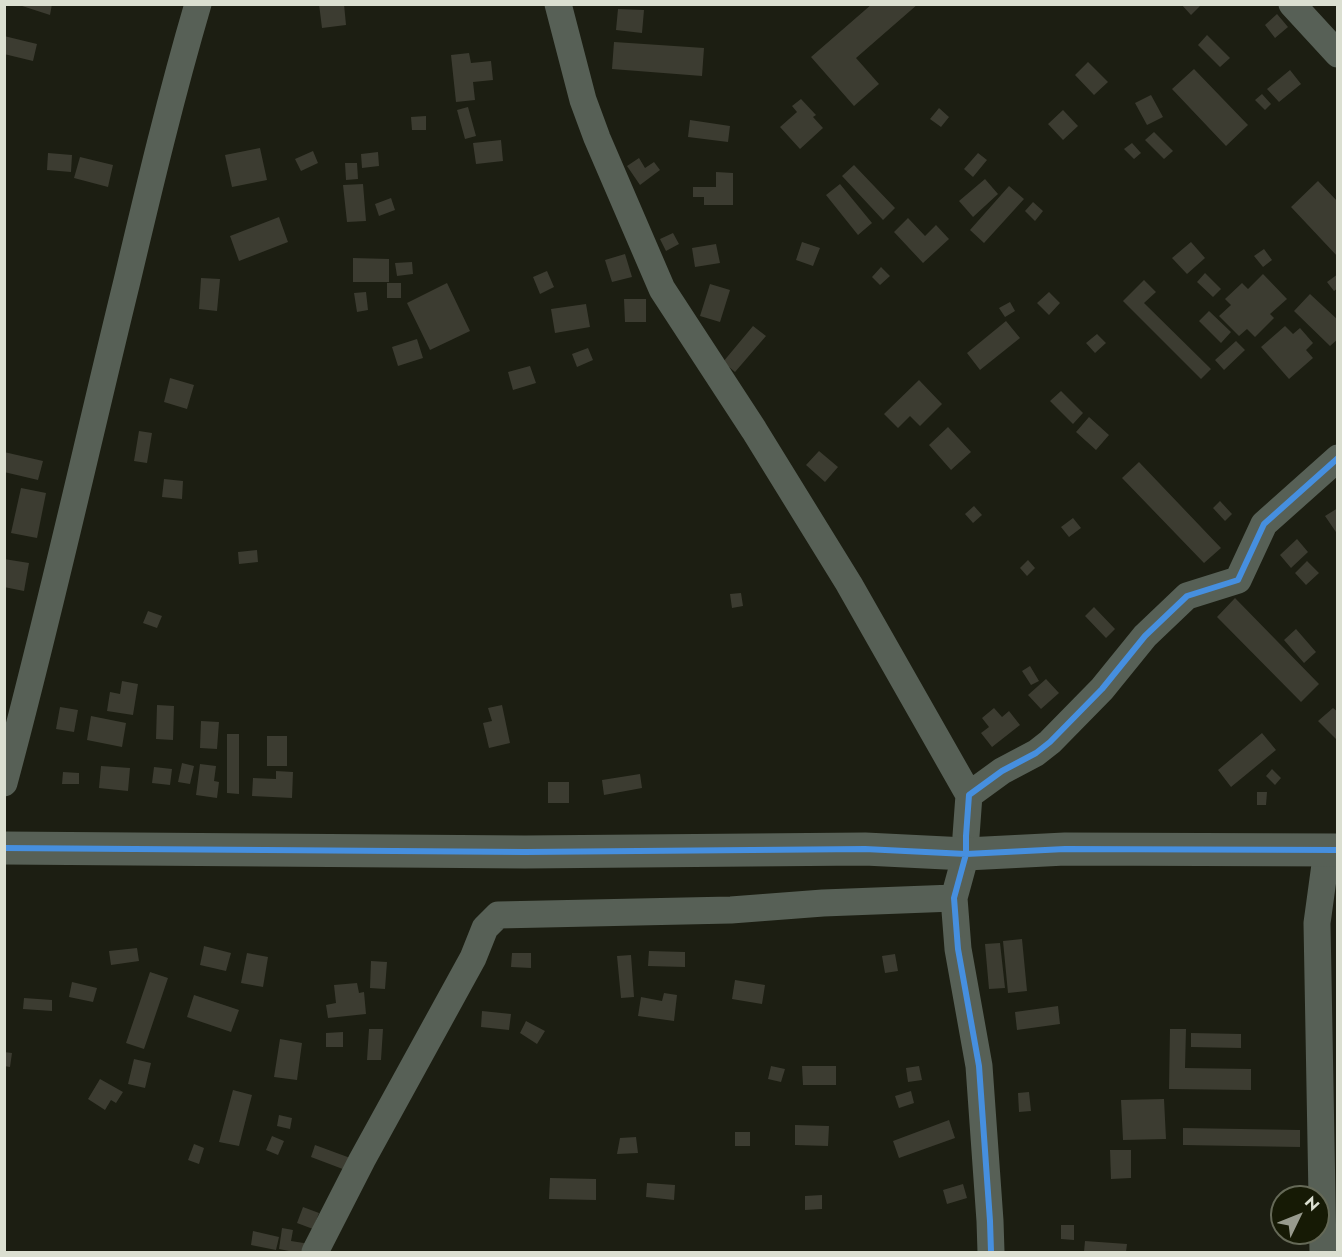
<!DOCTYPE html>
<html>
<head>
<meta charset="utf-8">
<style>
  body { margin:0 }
  #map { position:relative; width:1342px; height:1257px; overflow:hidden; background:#1c1e12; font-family:Jost,sans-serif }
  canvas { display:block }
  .frame { position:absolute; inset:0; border:6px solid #dbdfd1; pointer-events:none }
  .north { position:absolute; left:1270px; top:1185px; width:60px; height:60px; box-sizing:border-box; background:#161a05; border:2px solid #656957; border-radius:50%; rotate:47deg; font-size:16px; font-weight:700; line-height:24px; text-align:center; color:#dbdfd1 }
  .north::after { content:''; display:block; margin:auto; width:21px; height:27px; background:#989b8e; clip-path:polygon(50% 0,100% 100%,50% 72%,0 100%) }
</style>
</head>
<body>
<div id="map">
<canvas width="1342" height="1257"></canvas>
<div class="frame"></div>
<div class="north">N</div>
</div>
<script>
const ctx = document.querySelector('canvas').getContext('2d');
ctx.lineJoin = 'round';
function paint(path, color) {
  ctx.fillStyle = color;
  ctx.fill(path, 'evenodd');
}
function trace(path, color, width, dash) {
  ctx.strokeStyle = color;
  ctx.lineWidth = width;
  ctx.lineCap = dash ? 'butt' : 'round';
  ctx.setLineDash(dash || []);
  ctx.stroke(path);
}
paint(new Path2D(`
  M16,4h36l-2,11z
  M319,4h25l2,21 -24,3z
  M872,4h46l-62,54 23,26 -25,22 -43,-49z
  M1181,4h21l-11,11z
  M618,9l26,1 -2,23 -26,-3z
  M1277,14l11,13 -13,11 -10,-13z
  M1207,35l23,23 -10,9 -22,-22z
  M4,36l33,8 -4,17 -29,-7z
  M614,42l90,6 -2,28 -90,-7z
  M469,53l2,10 20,-2 2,19 -20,2 2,18 -19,2 -5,-47z
  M1088,62l20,20 -14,13 -19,-20z
  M1194,69l54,56 -22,21 -54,-57z
  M1290,70l11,14 -22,18 -12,-13z
  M1262,94l9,10 -6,6 -10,-10z
  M1151,95l12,22 -16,8 -12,-22z
  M801,99l15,16 -3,2 10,11 -23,21 -20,-22 17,-15 -5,-6z
  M468,107l8,29 -11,3 -8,-29z
  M939,108l10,9 -8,10 -11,-8z
  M1063,110l15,16 -15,14 -15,-16z
  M426,116v14h-14l-1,-13z
  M690,120l40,6 -2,16 -40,-5z
  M1154,132l19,19 -9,8 -19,-19z
  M501,140l2,21 -27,3 -3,-21z
  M1132,143l9,10 -7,6 -10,-10z
  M260,148l7,32 -35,7 -7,-32z
  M313,151l5,12 -17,8 -6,-12z
  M378,152l1,14 -17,2 -1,-14z
  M48,153l24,2 -1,17 -24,-2z
  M978,153l9,7 -14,17 -9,-8z
  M80,157l33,8 -5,22 -34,-9z
  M639,158l6,10 9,-6 6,8 -20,15 -13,-19z
  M345,163h12l1,16 -12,1z
  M854,165l41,43 -12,12 -41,-44z
  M716,172l17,1v32h-29v-8h-11v-10h23z
  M985,179l13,15 -25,23 -14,-16z
  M1318,181l20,21v55l-47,-50z
  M363,184l3,37 -19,1 -4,-37z
  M840,184l32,39 -14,12 -32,-40z
  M1009,186l15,13 -40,44 -14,-13z
  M391,198l4,12 -16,6 -4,-12z
  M1033,202l10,9 -8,10 -10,-10z
  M279,217l9,25 -49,19 -9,-25z
  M908,218l17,18 11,-11 13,14 -26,24 -29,-31z
  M673,233l6,11 -13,7 -6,-12z
  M802,242l18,6 -7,18 -17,-6z
  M1191,242l14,16 -18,16 -15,-16z
  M716,244l4,19 -25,4 -3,-19z
  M1264,249l8,11 -9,7 -9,-11z
  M625,254l7,23 -20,5 -7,-22z
  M353,258l36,1v23h-36z
  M412,262l1,12 -16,2 -2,-13z
  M881,267l9,9 -10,9 -8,-8z
  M547,271l7,16 -14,7 -7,-17z
  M1205,273l16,16 -8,8 -16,-15z
  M1263,274l24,25 -17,15 4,4 -19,19 -8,-8 -8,7 -20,-20 12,-11 -6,-6 17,-16 6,6z
  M1338,274v14l-4,3 -7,-9z
  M201,278l19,1 -3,32 -18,-2z
  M1144,280l12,12 -12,11 67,66 -10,10 -78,-78z
  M387,283h14v15h-14z
  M447,283l23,48 -40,19 -23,-47z
  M710,284l20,6 -10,32 -20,-6z
  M366,292l2,18 -11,2 -3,-19z
  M1049,292l11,11 -11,12 -12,-12z
  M1310,294l28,26v19l-8,7 -36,-35z
  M624,299h22v23h-21z
  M1010,302l5,9 -10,6 -6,-9z
  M586,304l4,23 -35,6 -4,-24z
  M1209,311l22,21 -10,11 -22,-22z
  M1006,321l14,17 -40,32 -13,-17z
  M753,326l13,10 -31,36 -12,-10z
  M1285,326l8,8 7,-6 13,15 -7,7 7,8 -24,21 -28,-32z
  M1097,334l9,9 -11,10 -9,-10z
  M417,339l6,19 -25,8 -6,-19z
  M1236,341l9,9 -21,20 -9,-10z
  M588,348l5,12 -16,7 -5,-13z
  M530,366l6,17 -23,7 -5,-18z
  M170,378l24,7 -7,24 -23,-7z
  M919,380l23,24 -22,22 -10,-10 -12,12 -14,-14z
  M1061,391l22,22 -10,11 -23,-23z
  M1089,417l20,18 -13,15 -20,-18z
  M948,427l23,25 -20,18 -22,-25z
  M139,431l13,2 -5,30 -13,-2z
  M819,451l19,16 -13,15 -19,-17z
  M4,452l39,9 -5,19 -34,-8z
  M1139,462l82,86 -17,15 -82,-85z
  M164,479l19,2 -1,18 -20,-2z
  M21,488l25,5 -9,45 -26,-5z
  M1220,501l12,13 -7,7 -12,-13z
  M974,506l8,9 -9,8 -8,-9z
  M1338,508v27l-13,-19z
  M1073,518l8,10 -12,9 -8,-10z
  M1297,539l11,13 -17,16 -11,-13z
  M257,550l1,12 -19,2 -1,-12z
  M4,559l25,4 -5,28 -20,-4z
  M1028,560l7,8 -8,8 -7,-8z
  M1307,561l12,12 -13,12 -11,-12z
  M741,593l2,13 -11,2 -2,-14z
  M1235,598l84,86 -18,18 -84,-85z
  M1094,607l21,22 -9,9 -21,-22z
  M148,611l14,5 -5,12 -14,-5z
  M1296,629l20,23 -12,11 -20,-23z
  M1030,666l9,15 -8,4 -9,-14z
  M1046,679l13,14 -18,16 -13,-14z
  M122,681l16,3 -5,31 -26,-4 3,-19 10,2z
  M157,705l17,1 -1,34 -17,-1z
  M502,705l8,38 -21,5 -6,-25 9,-2 -4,-13z
  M60,707l18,3 -4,22 -18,-3z
  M994,708l8,9 7,-6 11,14 -28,22 -11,-14 8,-6 -7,-9z
  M1333,708l5,4v29l-20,-20z
  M91,716l35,7 -4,24 -35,-7z
  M201,721l18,1 -2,27 -17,-1z
  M1262,733l14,17 -45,37 -13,-17z
  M227,734h12v60l-12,-1z
  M267,736h20v30h-20z
  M182,763l12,3 -4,18 -12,-2z
  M200,764l16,2 -2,15 5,1 -2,16 -21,-3z
  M101,766l29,2 -2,23 -29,-3z
  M154,767l18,2 -2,16 -18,-2z
  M1272,769l9,9 -6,7 -9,-9z
  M276,771l17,1 -1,26 -40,-2 1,-18 23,1z
  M63,772l16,1v11h-17z
  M640,774l2,14 -38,7 -2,-15z
  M548,782h21v21h-21z
  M1257,792h10l-1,13h-9z
  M1022,939l5,52 -19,2 -5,-52z
  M1000,943l5,45 -16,1 -4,-45z
  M204,946l27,7 -5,18 -26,-6z
  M137,948l2,13 -28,4 -2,-14z
  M649,951l36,1v15l-37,-1z
  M247,953l21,4 -5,30 -22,-4z
  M512,953h19v15l-20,-1z
  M895,954l3,17 -13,2 -3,-17z
  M631,955l3,42 -13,1 -4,-42z
  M371,961l16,1 -2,27 -15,-1z
  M150,972l18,6 -24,71 -18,-6z
  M735,980l30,5 -3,19 -30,-5z
  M72,982l25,6 -4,14 -24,-5z
  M357,983l2,10 5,-1 2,22 -38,4 -2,-13 10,-2 -2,-18z
  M664,993l13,2 -3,26 -36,-5 3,-19 21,4z
  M194,995l45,15 -8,22 -44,-15z
  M24,998l28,2v11l-29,-2z
  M1058,1006l2,18 -43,6 -2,-18z
  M482,1011l29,3 -2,16 -28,-3z
  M526,1021l19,10 -8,13 -17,-11z
  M369,1029h14l-2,31h-14z
  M1170,1029h16l-1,39 66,1v21l-82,-1z
  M343,1032v15h-17v-14z
  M1191,1033l50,1v14l-50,-1z
  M280,1039l22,4 -5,37 -23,-3z
  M4,1052l8,1 -2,14 -6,-1z
  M134,1059l17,4 -6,25 -17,-4z
  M771,1066l14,3 -4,13 -13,-3z
  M802,1066h34v19h-33z
  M919,1066l3,14 -14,2 -2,-14z
  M100,1079l23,13 -7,11 -5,-3 -6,10 -17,-11z
  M233,1090l19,5 -13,51 -20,-4z
  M911,1091l3,12 -15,5 -4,-12z
  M1029,1092l2,19 -12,1 -1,-19z
  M1164,1099l2,40 -43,1 -2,-40z
  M279,1115l13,3 -2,11 -13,-3z
  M949,1120l6,18 -56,20 -6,-17z
  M795,1125l34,1 -1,20 -33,-1z
  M1183,1128l117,2v17l-117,-2z
  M735,1132h15v14h-15z
  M272,1136l12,5 -6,14 -12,-5z
  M636,1137l2,16 -21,1 3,-16z
  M194,1144l10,4 -5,16 -11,-4z
  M315,1145l38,14 -5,12 -37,-14z
  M1110,1150h21v28l-20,1z
  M550,1178l46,1v21l-47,-1z
  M647,1183l28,2 -1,15 -28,-3z
  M963,1184l4,14 -20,6 -4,-14z
  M822,1195v14l-17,1v-14z
  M303,1207l16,6 -6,16 -16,-6z
  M1061,1225h13v15l-13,-1z
  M282,1228l11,2 -2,11 19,3 -2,8h-19v-1l-10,-2z
  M253,1231l26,6 -3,13 -25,-5z
  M1085,1241l42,3 -1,8h-42z`), '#3c3c31');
trace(new Path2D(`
  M558,4l25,96 14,38 65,151 92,141 95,154 120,211
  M1292,4l46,50
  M4,783c45,-166 82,-335 123,-502 22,-93 44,-185 71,-277
  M315,1252l47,-92 111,-202 12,-30 13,-13 233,-5 92,-7 131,-5
  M991,1252l-1,-31 -11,-155 -21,-117 -4,-51 12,-44v-18l3,-41 33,-24 34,-18 14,-11 52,-53 43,-53 42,-40 51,-16 26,-56 74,-66
  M1323,1252l-6,-329 10,-73`), '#576056', 27);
trace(new Path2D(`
  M4,848l521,4 340,-3 101,5 99,-5 273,1`), '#576056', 33);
trace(new Path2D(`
  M4,848l521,4 340,-3 101,5 99,-5 273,1
  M991,1252l-1,-31 -11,-155 -21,-117 -4,-51 12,-44v-18l3,-41 33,-24 34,-18 14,-11 52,-53 43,-53 42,-40 51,-16 26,-56 74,-66`), '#468fdf', 6);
</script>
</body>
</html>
